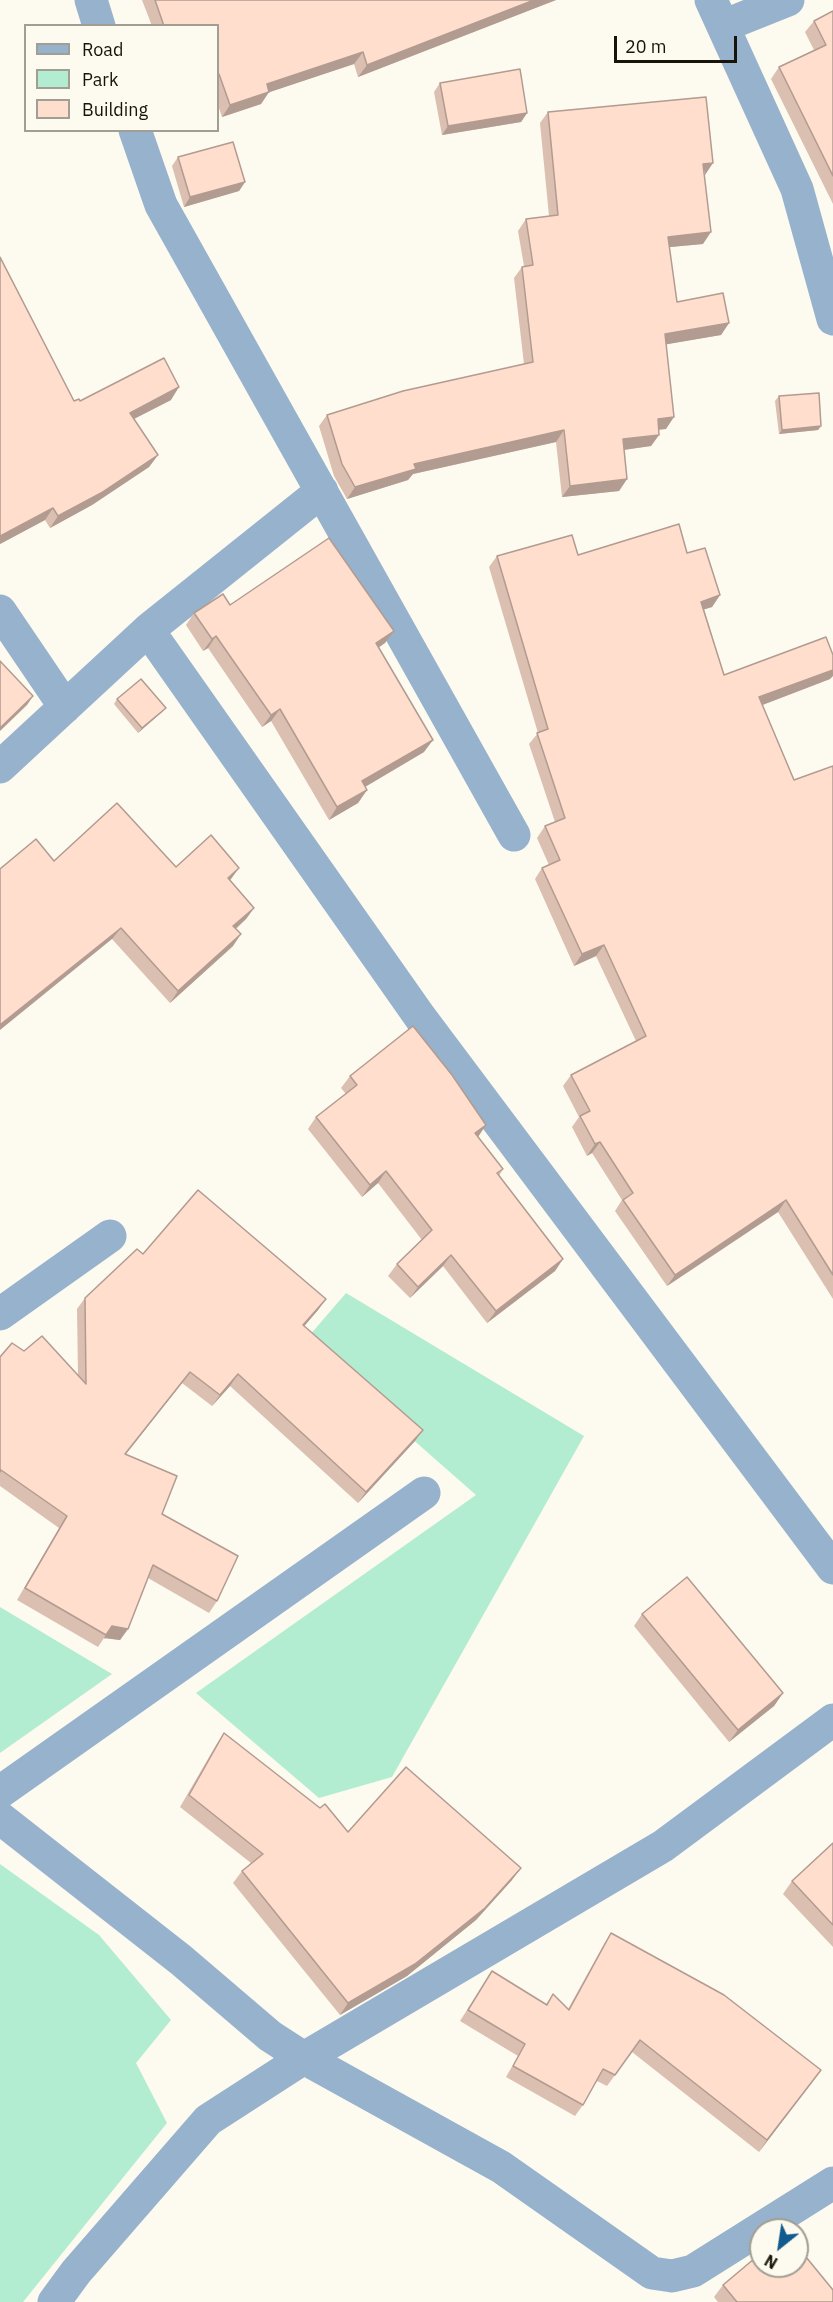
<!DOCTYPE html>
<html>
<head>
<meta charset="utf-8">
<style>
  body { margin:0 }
  #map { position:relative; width:833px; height:2302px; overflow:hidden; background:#fdfaef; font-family:"IBM Plex Sans",sans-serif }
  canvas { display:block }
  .legend { position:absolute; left:24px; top:24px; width:195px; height:108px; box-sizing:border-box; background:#fdfaef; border:2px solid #a19e93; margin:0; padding:8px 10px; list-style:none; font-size:18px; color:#17140a }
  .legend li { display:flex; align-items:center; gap:12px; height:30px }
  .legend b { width:30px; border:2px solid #a19e93 }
  .north { position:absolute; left:749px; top:2218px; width:60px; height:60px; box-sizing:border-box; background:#fdfaef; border:2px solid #a19e93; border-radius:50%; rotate:210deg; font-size:16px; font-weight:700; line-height:24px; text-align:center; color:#17140a }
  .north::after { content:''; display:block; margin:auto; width:21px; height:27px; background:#115b8f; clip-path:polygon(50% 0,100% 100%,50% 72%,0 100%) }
  .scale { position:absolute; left:614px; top:36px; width:123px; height:27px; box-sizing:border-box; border:3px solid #17140a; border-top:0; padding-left:8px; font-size:18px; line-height:21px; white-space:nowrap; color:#17140a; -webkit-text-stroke:4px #fdfaef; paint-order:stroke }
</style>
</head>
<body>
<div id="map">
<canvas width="833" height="2302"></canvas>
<ul class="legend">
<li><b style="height:8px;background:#97b2cd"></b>Road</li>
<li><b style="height:16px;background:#b3edd1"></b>Park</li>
<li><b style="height:16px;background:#ffdecd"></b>Building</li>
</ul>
<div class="north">N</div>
<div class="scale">20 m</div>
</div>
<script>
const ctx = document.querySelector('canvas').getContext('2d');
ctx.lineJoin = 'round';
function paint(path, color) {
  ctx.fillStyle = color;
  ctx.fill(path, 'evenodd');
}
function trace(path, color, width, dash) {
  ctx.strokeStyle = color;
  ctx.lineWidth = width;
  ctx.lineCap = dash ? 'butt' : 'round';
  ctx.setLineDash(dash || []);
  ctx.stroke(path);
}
paint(new Path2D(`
  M346,1293l238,143 -192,341 -73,21 -123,-105 280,-198 -173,-152z
  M0,1607l112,67 -112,79z
  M0,1864l99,71 72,85 -35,43 31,60 -144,179h-23z`), '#b3edd1');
trace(new Path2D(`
  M91,0l8,26
  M711,0l86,189 36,130
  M723,26l65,-26
  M135,130l26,75 353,630
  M0,611l65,96
  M148,630l272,387 413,551
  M0,767l148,-137 174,-139
  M0,1314l110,-78
  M0,1792l424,-299
  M0,1818l181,142 89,76 34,22 197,109 151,106 20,3 21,-5 140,-88
  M54,2302l22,-30 132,-152 96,-62 359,-212 170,-126`), '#97b2cd', 33);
paint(new Path2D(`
  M142,0h414l-198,77 -4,-13 -85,28 -8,12 -39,13 -4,-12v-79h-66z
  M833,11v193l-62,-125 8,-12 35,-17 -9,-18 9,-11z
  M440,83l87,30 -6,9 -79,13 -8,-43z
  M548,112l157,63 -2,69 -34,3 8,55 52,21 -8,12 -55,9v85h-7v6l-8,11 -27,4 3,29 -8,12 -57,6 -6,-55 -143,32 -5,6 -61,19 -13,-23 -15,-50 8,-11 197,-51 -10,-86 8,-11 2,-1 -6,-35 8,-12 23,-3 -9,-93z
  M178,157l67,25 -6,9 -55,16 -12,-41z
  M0,257l74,144 97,-1 -37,19 24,36 -9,12 -57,38 -42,23 -5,-8 -45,24z
  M779,396l42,30 -3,4 -39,4 -4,-33z
  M687,553l33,42 -8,12 -8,2 20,66 106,4 -68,26 32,75 39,-14v533l-55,-87 -111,74 -52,-75 7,-11 -30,-47 -5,3 -15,-29 7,-10 -16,-31 8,-11 65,-34 -40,-85 -22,10 -39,-87 7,-11 7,-3 -12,-27 8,-12 10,-4 -26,-78 9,-11 -49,-166 8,-11z
  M230,605l155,38 -6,4 45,105 -59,35 2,3 -9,13 -29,17 -58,-99 -9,6 -54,-79 -5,3 -17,-26 8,-12z
  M117,699l49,9 -4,4 -24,21 -24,-29z
  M54,861l122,6 55,12 -1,1 24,28 -8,11 -10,10 -3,17 -63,57 -58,-64z
  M350,1076l128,61 25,32 -4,7 64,83 -8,12 -68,52 -44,-57 -33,32 -22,-22 9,-12 25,-24 -44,-57 -16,14 -54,-68 8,-12 30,-23 -5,-6z
  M143,1254l183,45 -8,11 -14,16 111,115 -57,62 -128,-117 -18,20 -30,-23 -56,71 91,147 -8,12 -61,-35 -20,51 -8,11 -16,-2 -6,9 -81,-47 42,-72 -59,-42v-129l24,-6 54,24 -1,-66 8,-11z
  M642,1614l141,79 -9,13 -45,36 -95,-116z
  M224,1733l124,99 164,48 -36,40 -69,56 -67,39 -107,-132 9,-12 9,-8 -71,-56 36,-62z
  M833,1843v104l-50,-53 9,-13z
  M611,1933l202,148 -54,71 -127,-100 -25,34 -10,-5 -14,24 -8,11 -69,-39 12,-21 -58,-35 32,-50 54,33 7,-10 15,15 36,-65z
  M723,2285l110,17h-115l-4,-5z`), '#dbbfb0');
paint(new Path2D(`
  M534,0h22l-198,77 9,-12z
  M363,52l-9,12 -96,32 9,-12z
  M269,92l-8,12 -39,13 8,-12z
  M527,113l-6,9 -79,13 6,-9z
  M713,163l-8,12 -2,-11z
  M245,182l-6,9 -55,16 6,-10z
  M711,232l-8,12 -43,4 8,-11z
  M729,323l-8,12 -64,11 8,-12z
  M179,387l-8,13 -49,25 8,-12z
  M674,417l-8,12 -17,2 9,-12z
  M821,426l-3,4 -39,4 3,-4z
  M564,430l-8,12 -143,32 -5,6 -61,19 8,-12 59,-23z
  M659,435l-8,11 -36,5 8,-12z
  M158,455l-9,12 -57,38 -42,23 8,-12z
  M627,479l-8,12 -57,6 8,-11z
  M53,508l-8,12 -45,24v-8z
  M720,595l-8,12 -19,6 8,-11z
  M394,631l-9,12 -17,12 8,-12z
  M216,636l-8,12 -5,3 9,-12z
  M833,670v6l-3,3 -78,30 7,-12z
  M33,696l-6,9 -27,26v-3z
  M166,708l-4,4 -24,21 4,-5z
  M280,709l-9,12 -9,6 9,-12z
  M433,740l-9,12 -71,42 9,-13z
  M367,790l-9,13 -29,17 8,-13z
  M239,868l-8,11 -12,11 9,-12z
  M254,908l-8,11 -21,19 8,-12z
  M121,928l-9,11 -112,91v-5z
  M241,934l-8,12 -63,57 8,-12z
  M604,945l-8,11 -22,10 8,-12z
  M486,1125l-8,12 -3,-4z
  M600,1142l-8,11 -5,3 8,-12z
  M386,1171l-8,12 -16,14 8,-12z
  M786,1200l-8,12 -111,74 8,-11z
  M451,1255l-8,11 -33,32 8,-11z
  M563,1259l-8,12 -68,52 9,-12z
  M326,1299l-8,11 -23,27 8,-12z
  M190,1372l-8,11 -65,82 8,-11z
  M238,1374l-8,12 -18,20 8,-11z
  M423,1430l-8,11 -57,62 8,-11z
  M112,1626l16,3 -8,11 -16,-2 -6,9z
  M783,1693l-9,13 -45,36 9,-12z
  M521,1868l-9,12 -36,40 -69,56 -67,39 8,-12z
  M821,2070l-8,11 -54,71 8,-12z`), '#b29b90');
const building = new Path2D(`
  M155,0h379l-167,65 -4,-13 -96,32 2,8 -39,13 -11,-31 -1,1v-49h-54z
  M833,11v165l-54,-109 47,-22 -12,-24z
  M520,69l7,44 -79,13 -8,-43z
  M706,97l7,66 -10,1 8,68 -43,5 9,65 46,-9 6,30 -64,11 9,83 -16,2 1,16 -36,4 4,40 -57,7 -6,-56 -150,34 2,5 -61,18 -13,-23 -15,-49 76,-24 130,-29 -11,-95 11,-2 -7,-46 32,-4 -10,-103z
  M233,142l12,40 -55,15 -12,-40z
  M0,257l74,144 5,-2 1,2 84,-43 15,29 -49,26 28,42 -57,38 -43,23 -5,-8 -53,28z
  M819,393l2,33 -39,4 -3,-34z
  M679,524l8,29 18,-5 15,47 -19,7 23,73 102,-38 7,18v15l-74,27 35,83 39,-14v509l-47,-75 -111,75 -52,-75 10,-7 -33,-51 -5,2 -15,-28 10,-5 -19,-36 75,-39 -42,-91 -22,9 -40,-86 18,-8 -15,-34 20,-8 -28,-85 11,-4 -51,-173 75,-21 6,20z
  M329,538l65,93 -18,12 57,97 -71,41 5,9 -30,17 -57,-98 -9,6 -55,-79 -4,3 -18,-26 29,-19 7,11z
  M0,661l33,35 -33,32z
  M141,679l25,29 -24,20 -25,-29z
  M117,803l59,64 35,-32 28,33 -11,10 26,30 -21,18 8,8 -63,57 -57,-63 -121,97v-156l36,-30 18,22z
  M413,1026l39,49 34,50 -11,8 28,36 -6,4 66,86 -67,52 -45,-56 -33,32 -21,-23 35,-34 -46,-59 -16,14 -54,-68 41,-32 -7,-9z
  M198,1190l128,109 -23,26 120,105 -57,62 -128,-118 -18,21 -30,-23 -65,82 52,22 -15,38 76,42 -21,45 -64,-36 -25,64 -16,-3 -6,9 -81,-47 42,-72 -66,-46 -1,2v-115l12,-14 12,8 18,-15 44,48 -1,-86 52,-49 6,5z
  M687,1577l96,116 -45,37 -96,-116z
  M224,1733l96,75 5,-4 23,28 58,-65 115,101 -36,40 -70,56 -67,39 -106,-132 21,-17 -74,-59z
  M833,1843v82l-41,-44z
  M611,1933l113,62 97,75 -54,70 -127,-100 -25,35 -12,-6 -20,36 -70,-39 12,-22 -57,-34 24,-39 55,34 6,-11 16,16z
  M797,2246l36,44v12h-96l-14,-17 38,-32v13h36z`);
paint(building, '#ffdecd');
trace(building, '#b29b90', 1.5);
</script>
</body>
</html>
